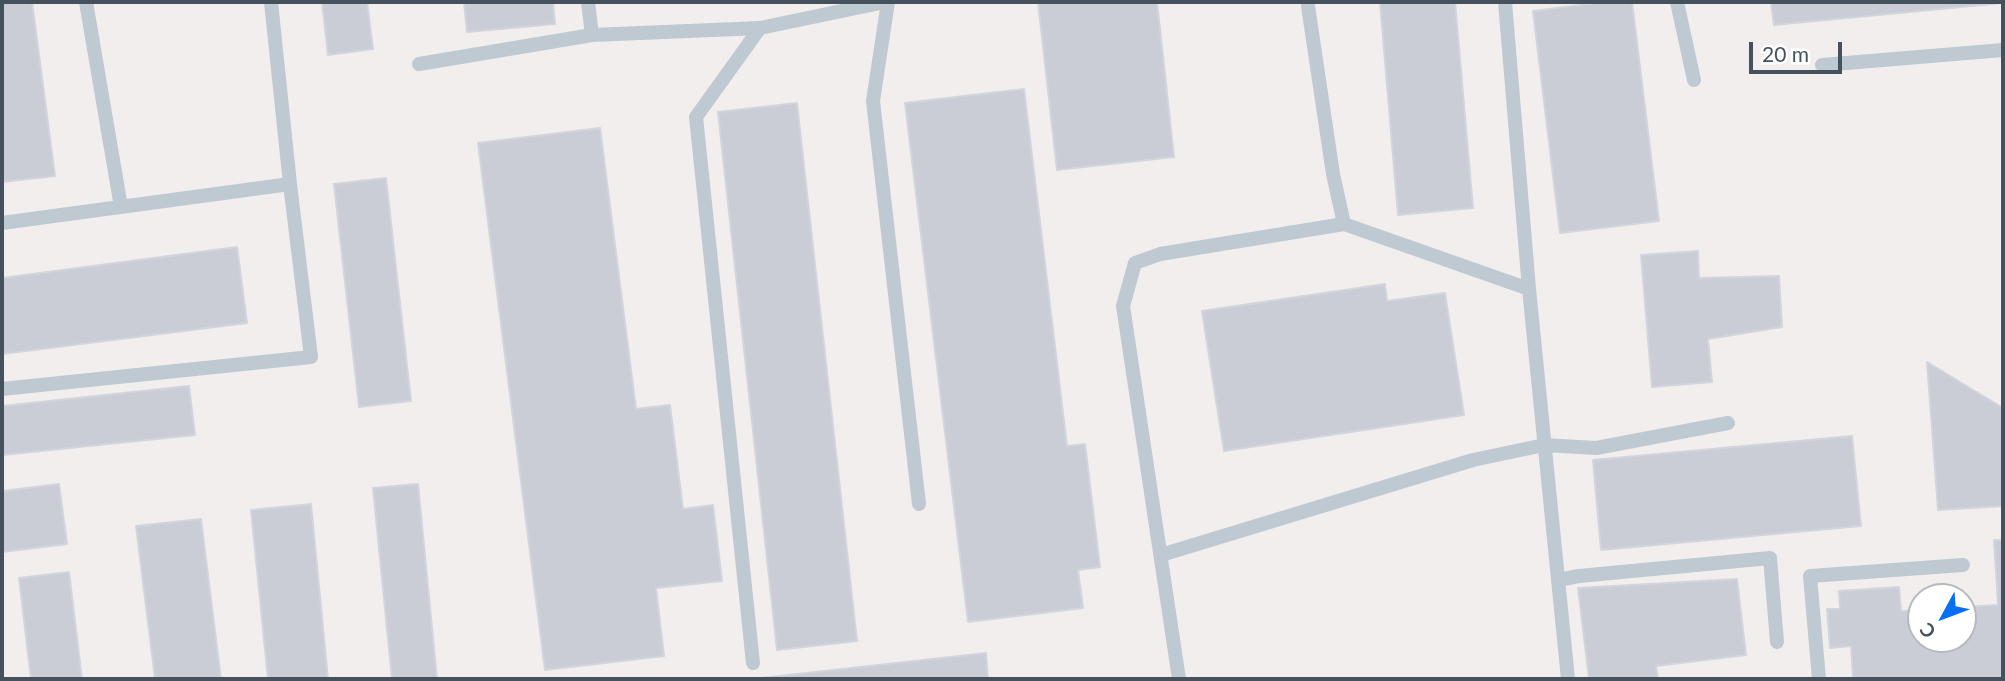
<!DOCTYPE html>
<html>
<head>
<meta charset="utf-8">
<style>
  body { margin:0 }
  #map { position:relative; width:2005px; height:681px; overflow:hidden; background:#f2eeee; font-family:Lato,sans-serif }
  canvas { display:block }
  .frame { position:absolute; inset:0; border:4px solid #45525e; pointer-events:none }
  .north { position:absolute; left:1907px; top:583px; width:70px; height:70px; box-sizing:border-box; background:#fff; border:2px solid #b5babf; border-radius:50%; rotate:229deg; font-size:19px; font-weight:700; line-height:28px; text-align:center; color:#45525e }
  .north::after { content:''; display:block; margin:auto; width:24px; height:32px; background:#076ff3; clip-path:polygon(50% 0,100% 100%,50% 72%,0 100%) }
  .scale { position:absolute; left:1749px; top:42px; width:93px; height:32px; box-sizing:border-box; border:4px solid #45525e; border-top:0; padding-left:9px; font-size:21px; line-height:24px; white-space:nowrap; color:#45525e; -webkit-text-stroke:5px #fff; paint-order:stroke }
</style>
</head>
<body>
<div id="map">
<canvas width="2005" height="681"></canvas>
<div class="frame"></div>
<div class="north">С</div>
<div class="scale">20 m</div>
</div>
<script>
const ctx = document.querySelector('canvas').getContext('2d');
ctx.lineJoin = 'round';
function paint(path, color) {
  ctx.fillStyle = color;
  ctx.fill(path, 'evenodd');
}
function trace(path, color, width, dash) {
  ctx.strokeStyle = color;
  ctx.lineWidth = width;
  ctx.lineCap = dash ? 'butt' : 'round';
  ctx.setLineDash(dash || []);
  ctx.stroke(path);
}
const building = new Path2D(`
  M2,2h30l23,174 -53,6z
  M322,2h45l6,47 -45,6z
  M464,2h89l2,22 -88,8z
  M1038,2h119l17,155 -117,13z
  M1380,2h75l18,206 -75,7z
  M1605,2h27l27,219 -99,12 -27,-222z
  M1771,2h232v1l-229,22z
  M1024,89l43,357 18,-2 15,123 -22,3 5,38 -115,14 -63,-519z
  M797,103l60,538 -80,9 -59,-538z
  M600,128l36,281 34,-4 13,104 30,-4 9,76 -66,7 8,68 -119,14 -67,-527z
  M386,178l25,223 -52,6 -25,-223z
  M237,247l10,76 -245,31v-76z
  M1698,251l1,27 80,-2 3,51 -74,12 4,43 -60,5 -11,-132z
  M1385,284l2,17 58,-8 19,122 -240,36 -22,-140z
  M1927,362l76,46v98l-65,4z
  M189,386l6,49 -193,20v-49z
  M1852,436l9,90 -260,24 -8,-90z
  M59,484l8,60 -65,8v-61z
  M418,484l19,195h-45l-19,-191z
  M311,504l17,175h-60l-17,-169z
  M201,519l20,160h-66l-19,-153z
  M1994,540h9v139h-150l-2,-33 -21,2 -3,-39h13l-1,-18 60,-4 2,24 20,-1v29h42v-32l35,-2z
  M69,572l13,107h-51l-12,-101z
  M1737,579l9,76 -90,11 2,13h-69l-11,-91z
  M986,653l2,26h-236z`);
paint(building, '#cacdd5');
trace(building, '#d2d5db', 2);
trace(new Path2D(`
  M86,2l35,205
  M588,2l4,33
  M888,2l-15,99 46,403
  M1505,2l24,287 39,390
  M1677,2l17,78
  M1308,6l25,168 11,50
  M419,64l173,-29 168,-7
  M1822,65l181,-15
  M2,223l288,-39 -19,-182
  M2,389l309,-32 -21,-173
  M1161,555l312,-95 71,-15 52,3 132,-25
  M1558,580l21,-4 191,-18 7,84
  M753,663l-57,-546 64,-89 125,-26
  M1179,679l-56,-373 12,-43 25,-9 184,-30 185,65
  M1819,679l-9,-103 153,-11`), '#bec9d2', 14);
</script>
</body>
</html>
